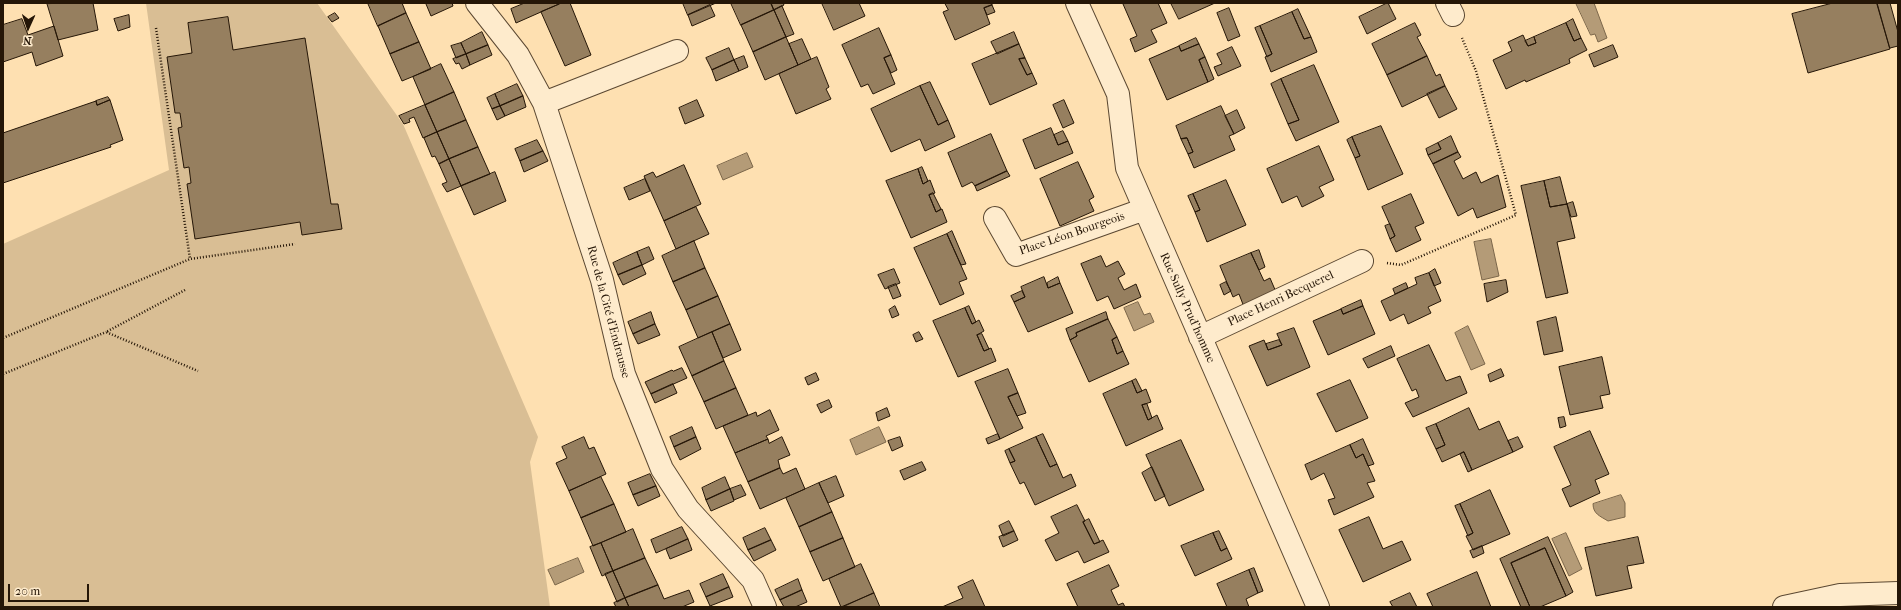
<!DOCTYPE html>
<html>
<head>
<meta charset="utf-8">
<style>
  body { margin:0 }
  #map { position:relative; width:1901px; height:610px; overflow:hidden; background:#fee0b1; font-family:"IM FELL French Canon",serif }
  canvas { display:block }
  .frame { position:absolute; inset:0; border:4px solid #251607; pointer-events:none }
  .north { position:absolute; left:8px; top:8px; width:40px; height:40px; -webkit-text-stroke:3px #feebcc; paint-order:stroke; rotate:183deg; font-size:11px; font-weight:700; line-height:16px; text-align:center; color:#251607 }
  .north::after { content:''; display:block; margin:auto; width:14px; height:18px; background:#251607; clip-path:polygon(50% 0,100% 100%,50% 72%,0 100%) }
  .scale { position:absolute; left:8px; top:584px; width:81px; height:18px; box-sizing:border-box; border:2px solid #251607; border-top:0; padding-left:5px; font-size:12px; line-height:14px; white-space:nowrap; color:#251607; -webkit-text-stroke:3px #feebcc; paint-order:stroke }
</style>
</head>
<body>
<div id="map">
<canvas width="1901" height="610"></canvas>
<div class="frame"></div>
<div class="north">N</div>
<div class="scale">20 m</div>
</div>
<script>
const ctx = document.querySelector('canvas').getContext('2d');
ctx.lineJoin = 'round';
function paint(path, color) {
  ctx.fillStyle = color;
  ctx.fill(path, 'evenodd');
}
function trace(path, color, width, dash) {
  ctx.strokeStyle = color;
  ctx.lineWidth = width;
  ctx.lineCap = dash ? 'butt' : 'round';
  ctx.setLineDash(dash || []);
  ctx.stroke(path);
}
function label(font, color, halo, rows, align = 'center') {
  ctx.font = font + ' "IM FELL French Canon",serif';
  ctx.lineWidth = 3.5;
  ctx.setLineDash([]);
  ctx.textBaseline = 'middle';
  ctx.strokeStyle = halo;
  ctx.fillStyle = color;
  for (const [text, x, y, turn = 0] of rows) {
    ctx.save();
    ctx.translate(x, y);
    ctx.rotate((+turn || 0) * Math.PI / 180);
    ctx.textAlign = isNaN(turn) ? turn : align;
    if (halo) ctx.strokeText(text, 0, 0);
    ctx.fillText(text, 0, 0);
    ctx.restore();
  }
}
paint(new Path2D(`
  M146,3h171l86,121 135,313 -8,25 20,145h-547v-363l166,-74z`), '#d9be94');
const water = new Path2D(`
  M1576,3h18l13,35 -9,4 -3,-8 -4,1z
  M747,153l6,14 -30,13 -6,-14z
  M1491,239l8,37 -17,4 -8,-38z
  M1138,302l6,13 6,-2 4,9 -20,9 -10,-23z
  M1468,326l17,38 -14,6 -16,-37z
  M879,427l7,15 -30,13 -6,-15z
  M1621,495l4,8v14l-17,4c-8,-5 -15,-7 -15,-17z
  M1566,533l16,36 -13,7 -17,-37z
  M578,558l6,14 -29,13 -7,-15z`);
paint(water, '#b49b77');
trace(water, '#7b664a', 1);
const building = new Path2D(`
  M93,3l5,27 -40,10 -11,-36z
  M368,3h34l4,10 -28,13z
  M429,3h23l1,3 -22,10 -5,-12z
  M525,3h34v1l-43,19 -5,-14z
  M562,3h8l21,52 -26,11 -24,-54z
  M683,3h33l-28,12z
  M731,3h40l3,7 -33,15z
  M771,3h12l1,2 -10,5z
  M822,3h37l6,13 -31,14z
  M945,3h47v2l-8,3 6,16 -35,16 -12,-28 5,-2z
  M1158,3l9,20 -16,7 6,12 -22,10 -5,-13 7,-3 -14,-32z
  M1171,3h44l-36,16z
  M1388,3l8,16 -29,15 -8,-17z
  M1833,3h44l13,46 -82,24 -16,-59z
  M1877,3h13l8,29v14l-8,2z
  M710,5l5,11 -23,10 -4,-11z
  M992,5l3,7 -8,3 -3,-7z
  M782,6l12,28 -8,3 -12,-27z
  M1229,8l11,28 -12,5 -11,-28z
  M1298,9l13,28 -7,2 -12,-27z
  M774,10l12,27 -33,15 -12,-27z
  M1292,12l12,27 7,-2 6,15 -46,20 -6,-15 7,-3 -12,-28z
  M335,13l4,5 -7,4 -4,-5z
  M406,13l13,29 -29,12 -12,-28z
  M129,15l1,12 -12,4 -4,-12z
  M228,17l5,33 72,-12 26,166h7l4,25 -40,6 -2,-13 -105,17 -8,-55 4,-1 -2,-16 -5,1 -6,-40 4,-1 -2,-14h-5l-8,-56 25,-4 -4,-30z
  M22,19l6,16 26,-9 9,30 -27,10 -4,-14 -29,10v-37z
  M1573,19l8,19 -7,3 -8,-18z
  M1415,23l6,12 -4,2 10,19 -40,19 -15,-31z
  M1566,23l8,18 7,-3 6,12 -18,9 1,4 -44,19 -1,-2 -19,9 -13,-29 19,-9 -4,-9 15,-7 5,11 8,-3 -2,-6z
  M1260,26l12,28 -5,3 -12,-29z
  M879,28l12,27 -7,3 11,26 -22,10 -5,-10 -7,3 -19,-42z
  M482,32l6,13 -22,9 -5,-11z
  M1014,32l5,12 -22,10 -6,-12z
  M786,37l12,28 -33,15 -12,-28z
  M1534,37l2,6 -8,3 -3,-5z
  M1196,38l3,6 -18,7 -2,-5z
  M802,39l9,20 -13,6 -9,-21z
  M419,42l12,27 -29,12 -12,-27z
  M461,43l5,11 -10,4 -5,-12z
  M1019,44l6,14 -6,1 8,16 5,-2 5,11 -47,21 -18,-41z
  M1199,44l6,13 -6,3 9,22 -41,18 -18,-41 30,-13 2,5z
  M488,45l4,10 -22,10 -4,-11z
  M1613,45l5,12 -24,10 -5,-12z
  M1232,47l9,19 -23,10 -4,-9 8,-3 -5,-10z
  M729,48l5,12 -22,10 -6,-12z
  M466,54l4,11 -8,4 -3,-6 -3,1 -3,-5z
  M891,55l6,15 -6,3 -7,-15z
  M744,56l4,11 -9,4 -5,-11z
  M1427,56l9,20 4,-2 5,12 -43,21 -15,-32z
  M817,57l12,30 -3,2 5,10 -35,15 -17,-40z
  M1205,57l9,22 -6,3 -9,-22z
  M1025,58l7,15 -5,2 -8,-16z
  M734,60l5,11 -23,10 -4,-11z
  M441,64l13,28 -29,13 -12,-28z
  M1314,65l25,57 -43,19 -8,-17 11,-4 -18,-41z
  M1281,79l18,41 -11,4 -17,-40z
  M930,82l18,38 -10,5 -18,-39z
  M517,84l6,12 -23,10 -5,-12z
  M920,86l18,39 10,-5 7,17 -30,14 -5,-12 -29,13 -20,-43z
  M1445,86l12,23 -18,9 -12,-24z
  M454,92l12,28 -29,12 -12,-27z
  M495,94l5,12 -8,3 -5,-11z
  M523,96l3,11 -21,9 -5,-10z
  M108,97l2,3 -13,5 -1,-4z
  M110,100l13,40 -13,5 1,2 -108,36v-50l93,-32 1,4z
  M697,100l7,16 -19,8 -6,-16z
  M1064,100l10,23 -11,5 -10,-23z
  M425,105l12,27 -14,6 -9,-21 -5,2 1,3 -6,2 -5,-8z
  M500,106l5,10 -8,4 -5,-11z
  M1221,106l13,28 -5,2 6,14 -41,18 -6,-14 5,-2 -6,-14 -6,1 -5,-13z
  M1237,110l8,18 -11,6 -9,-18z
  M466,120l12,27 -29,12 -12,-27z
  M1381,126l22,48 -35,16 -13,-32 5,-2 -8,-19z
  M1051,128l7,17 10,-4 5,12 -38,16 -12,-29z
  M1063,131l5,10 -10,4 -4,-10z
  M437,132l12,27 -10,5 -4,-8 -3,1 -8,-19z
  M991,134l16,37 -32,15 -3,-4 -10,5 -14,-34z
  M1451,136l7,16 -25,12 -5,-9 13,-6 -3,-6z
  M1352,137l8,19 -5,2 -8,-18z
  M1187,138l6,14 -5,2 -7,-15z
  M537,140l6,11 -23,10 -5,-12z
  M1438,143l3,6 -13,6 -2,-6z
  M1319,146l15,34 -15,7 5,9 -22,11 -5,-11 -15,7 -15,-34z
  M478,147l12,27 -29,12 -12,-27z
  M543,151l5,10 -24,11 -4,-11z
  M1458,152l3,5 -7,4 9,18 13,-7 5,11 17,-8 8,32 -29,11 -4,-10 -15,8 -25,-52z
  M449,159l12,27 -14,6 -5,-8 5,-2 -8,-18z
  M1078,162l16,35 -5,3 5,11 -34,15 -20,-47z
  M684,165l17,39 -37,17 -20,-45 9,-4 3,5z
  M922,167l6,14 -5,3 -5,-15z
  M918,169l5,15 7,-4 5,13 -6,2 7,17 6,-3 5,13 -36,16 -25,-57z
  M1007,171l3,5 -33,15 -2,-5z
  M495,172l11,29 -32,14 -13,-29z
  M1560,177l7,27 -17,3 -6,-26z
  M645,179l5,12 -21,9 -5,-12z
  M1226,180l20,45 -39,17 -12,-30 5,-2 -7,-16z
  M1544,181l6,26 17,-3 8,34 -18,4 11,51 -22,5 -25,-112z
  M933,193l8,16 -5,3 -7,-17z
  M1193,194l7,16 -5,2 -7,-16z
  M1411,194l13,29 -9,4 6,13 -25,12 -6,-13 5,-3 -13,-29z
  M1573,202l4,14 -6,1 -4,-13z
  M696,207l13,27 -33,15 -12,-28z
  M1390,224l5,12 -5,3 -5,-13z
  M952,231l14,33 -5,1 -14,-31z
  M947,234l20,45 -8,3 5,12 -24,11 -26,-57z
  M694,241l11,27 -32,14 -11,-26z
  M649,247l5,12 -12,6 -5,-13z
  M1259,250l6,17 -6,3 -8,-17z
  M637,252l5,13 -24,10 -5,-12z
  M1251,253l13,28 6,-3 6,14 -32,15 -5,-13 -6,3 -13,-31z
  M1101,256l5,11 12,-6 7,13 -7,4 6,12 12,-6 5,13 -27,12 -6,-13 -11,5 -16,-37z
  M642,265l4,9 -23,11 -5,-10z
  M705,268l13,28 -32,14 -13,-28z
  M894,269l6,14 -15,6 -7,-14z
  M1435,269l6,14 -7,3 -5,-13z
  M1429,273l12,28 -13,6 3,6 -23,11 -4,-10 -14,7 -9,-20 36,-17 -2,-6z
  M1044,277l4,11 12,-5 13,30 -45,19 -14,-30 11,-5 -4,-10z
  M1058,277l2,6 -12,5 -1,-5z
  M1506,280l2,12 -21,10 -3,-18z
  M1226,282l5,9 -7,4 -4,-10z
  M1406,283l2,5 -13,6 -2,-5z
  M896,284l5,12 -8,3 -5,-12z
  M1022,291l3,6 -11,5 -3,-6z
  M718,296l12,28 -32,14 -12,-28z
  M1361,300l2,6 -20,8 -2,-5z
  M895,306l4,9 -7,3 -3,-8z
  M969,306l7,16 -4,2 -7,-16z
  M1363,306l12,28 -47,21 -15,-34 28,-12 2,5z
  M965,308l7,16 7,-4 5,11 -7,4 7,16 7,-3 5,13 -38,16 -25,-56z
  M651,312l4,12 -22,10 -5,-12z
  M1106,312l2,7 -32,14 1,3 -7,4 -4,-11z
  M1556,317l7,34 -19,4 -7,-33z
  M1108,319l9,18 -5,3 5,14 6,-3 6,13 -40,18 -19,-42 7,-4 -1,-3z
  M655,324l5,11 -22,9 -5,-10z
  M730,324l11,26 -18,8 -11,-26z
  M1294,328l16,39 -43,19 -18,-40 15,-6 4,10 14,-5 -5,-11z
  M712,332l12,29 -32,15 -13,-29z
  M919,332l4,7 -7,3 -3,-7z
  M982,334l7,15 -5,2 -7,-16z
  M1117,337l6,14 -6,3 -5,-14z
  M1279,340l3,5 -14,5 -2,-6z
  M1429,345l17,36 14,-5 7,17 -54,24 -8,-14 14,-6 -3,-8 -4,2 -15,-32z
  M1391,346l4,10 -27,12 -5,-9z
  M1602,357l8,37 -10,2 3,12 -33,7 -11,-48z
  M724,361l12,27 -32,14 -12,-26z
  M682,368l5,10 -36,16 -6,-12 27,-12 1,1z
  M1008,369l10,24 -10,4 15,31 -23,11 -25,-57z
  M1501,369l3,7 -14,6 -2,-7z
  M816,373l3,7 -11,5 -3,-7z
  M1136,379l6,12 -5,2 -5,-12z
  M1350,380l18,38 -32,14 -19,-38z
  M1132,381l5,12 9,-4 5,13 -9,3 6,15 9,-5 6,14 -37,17 -23,-52z
  M673,384l4,9 -22,10 -4,-9z
  M736,388l12,27 -32,14 -12,-27z
  M1018,393l8,20 -9,3 -9,-19z
  M829,400l3,7 -11,6 -4,-8z
  M1147,404l5,14 -4,2 -6,-15z
  M887,408l3,8 -12,5 -2,-8z
  M1469,408l10,22 20,-9 14,31 -41,18 -8,-18 -22,10 -6,-13 9,-4 -9,-21z
  M770,410l9,20 -13,6 2,3 -33,14 -12,-27 33,-14 1,4z
  M1564,417l2,9 -6,2 -2,-10z
  M1436,424l9,21 -9,4 -10,-21z
  M692,427l4,10 -22,10 -4,-10z
  M1590,431l19,43 -14,6 5,13 -30,14 -8,-18 9,-4 -17,-38z
  M998,434l2,5 -12,5 -2,-5z
  M1043,434l14,30 -7,3 -14,-30z
  M584,437l5,12 5,-2 12,27 -37,17 -13,-28 11,-5 -5,-11z
  M696,437l5,12 -21,11 -6,-13z
  M782,437l8,18 -12,5 2,8 -32,14 -13,-29 33,-14 1,4z
  M900,437l3,9 -11,5 -4,-10z
  M1036,437l14,30 7,-3 6,14 8,-4 5,12 -41,19 -11,-23 -4,2 -10,-21 5,-2 -6,-12z
  M1518,437l5,10 -10,5 -5,-11z
  M1363,439l11,25 -6,2 -5,-12 -7,4 -6,-13z
  M1181,440l23,50 -35,16 -23,-51z
  M1350,445l6,13 7,-4 12,27 -8,2 7,14 -40,18 -6,-15 7,-2 -11,-25 -13,7 -6,-15z
  M1009,449l6,12 -5,2 -5,-12z
  M1464,452l8,18 -4,2 -8,-18z
  M922,462l4,8 -22,10 -4,-9z
  M1152,467l13,29 -10,5 -13,-28z
  M780,468l3,6 13,-6 9,21 -45,20 -12,-27z
  M650,474l6,12 -23,9 -5,-12z
  M836,476l8,20 -16,7 -9,-20z
  M601,477l13,27 -33,14 -12,-27z
  M725,477l5,12 -24,11 -4,-12z
  M819,483l13,29 -33,15 -13,-29z
  M741,485l5,10 -12,5 -4,-11z
  M656,486l4,10 -22,10 -5,-11z
  M730,489l4,12 -23,10 -5,-11z
  M1490,490l20,44 -37,16 -7,-14 7,-3 -13,-29z
  M614,504l12,28 -33,14 -12,-28z
  M1460,504l13,29 -5,3 -13,-30z
  M1077,505l8,16 -2,1 11,22 9,-4 6,12 -25,11 -6,-12 -22,10 -11,-21 14,-7 -8,-16z
  M832,512l11,26 -33,14 -11,-25z
  M1369,517l14,32 19,-8 9,19 -48,22 -24,-52z
  M1089,519l11,23 -6,2 -11,-22z
  M1009,521l5,10 -11,5 -4,-10z
  M682,527l6,12 -32,14 -5,-13z
  M765,528l6,12 -23,10 -5,-12z
  M633,529l12,29 -32,13 -12,-28z
  M1014,531l4,9 -15,7 -4,-10z
  M1219,531l8,17 -6,3 -8,-18z
  M1213,533l8,18 6,-3 5,11 -37,17 -14,-30z
  M1548,537l25,55 -7,4 -21,-48 -34,15 19,44h-9l-21,-48z
  M1638,537l6,26 -17,3 5,22 -36,8 -11,-48z
  M843,538l12,29 -32,14 -13,-29z
  M688,539l4,11 -22,9 -4,-10z
  M771,540l5,10 -22,11 -6,-11z
  M601,543l12,28 -11,5 -12,-29z
  M1482,546l2,7 -11,5 -3,-7z
  M1545,548l21,48 -26,11h-10l-19,-44z
  M645,558l13,27 -33,13 -12,-27z
  M861,564l13,29 -33,14 -12,-28z
  M1109,565l10,21 -8,4 7,15 5,-2 2,4h-47l-11,-23z
  M1254,568l9,23 -5,2 -9,-23z
  M1249,570l9,23 -12,6 3,8h-22l-10,-23z
  M613,571l12,27 -8,4 -12,-28z
  M1477,572l14,35h-58l-6,-13z
  M723,574l6,13 -23,10 -6,-13z
  M798,579l4,11 -22,10 -5,-10z
  M973,580l12,27h-43l21,-9 -5,-11z
  M658,585l6,14 25,-9 5,12 -12,5h-53l-4,-9z
  M729,587l4,10 -23,9 -4,-9z
  M802,590l5,12 -12,5h-11l-4,-7z
  M874,593l6,14h-37z
  M1410,593l7,14h-24l-3,-5z
  M625,598l4,9h-13l-2,-4z`);
paint(building, '#967f5f');
trace(building, '#251607', 1);
const minor = new Path2D(`
  M477,3l41,52 26,48 58,177 22,94 38,95 26,40 65,71 12,27
  M1077,3l41,91 9,74 191,439
  M1447,3l6,12
  M544,103l133,-52
  M995,218l21,37 129,-46
  M1200,337l162,-76
  M1784,607l56,-12 58,-2`);
trace(minor, '#5b4832', 24);
trace(new Path2D(`
  M156,28l34,231
  M1387,263l14,2 115,-50 -40,-144 -14,-33
  M185,290l-79,42 92,39
  M3,338l187,-79 105,-15
  M3,374l103,-42`), '#251607', 2.5, [1, 2]);
trace(minor, '#feebcc', 22);
label('12px', '#251607', '#feebcc', [
  ["Place Léon Bourgeois",1072,234,-19],
  ["Place Henri Becquerel",1281,299,-25],
  ["Rue Sully Prud'homme",1187,308,66],
  ["Rue de la Cité d'Endrausse",608,312,75]
]);
</script>
</body>
</html>
